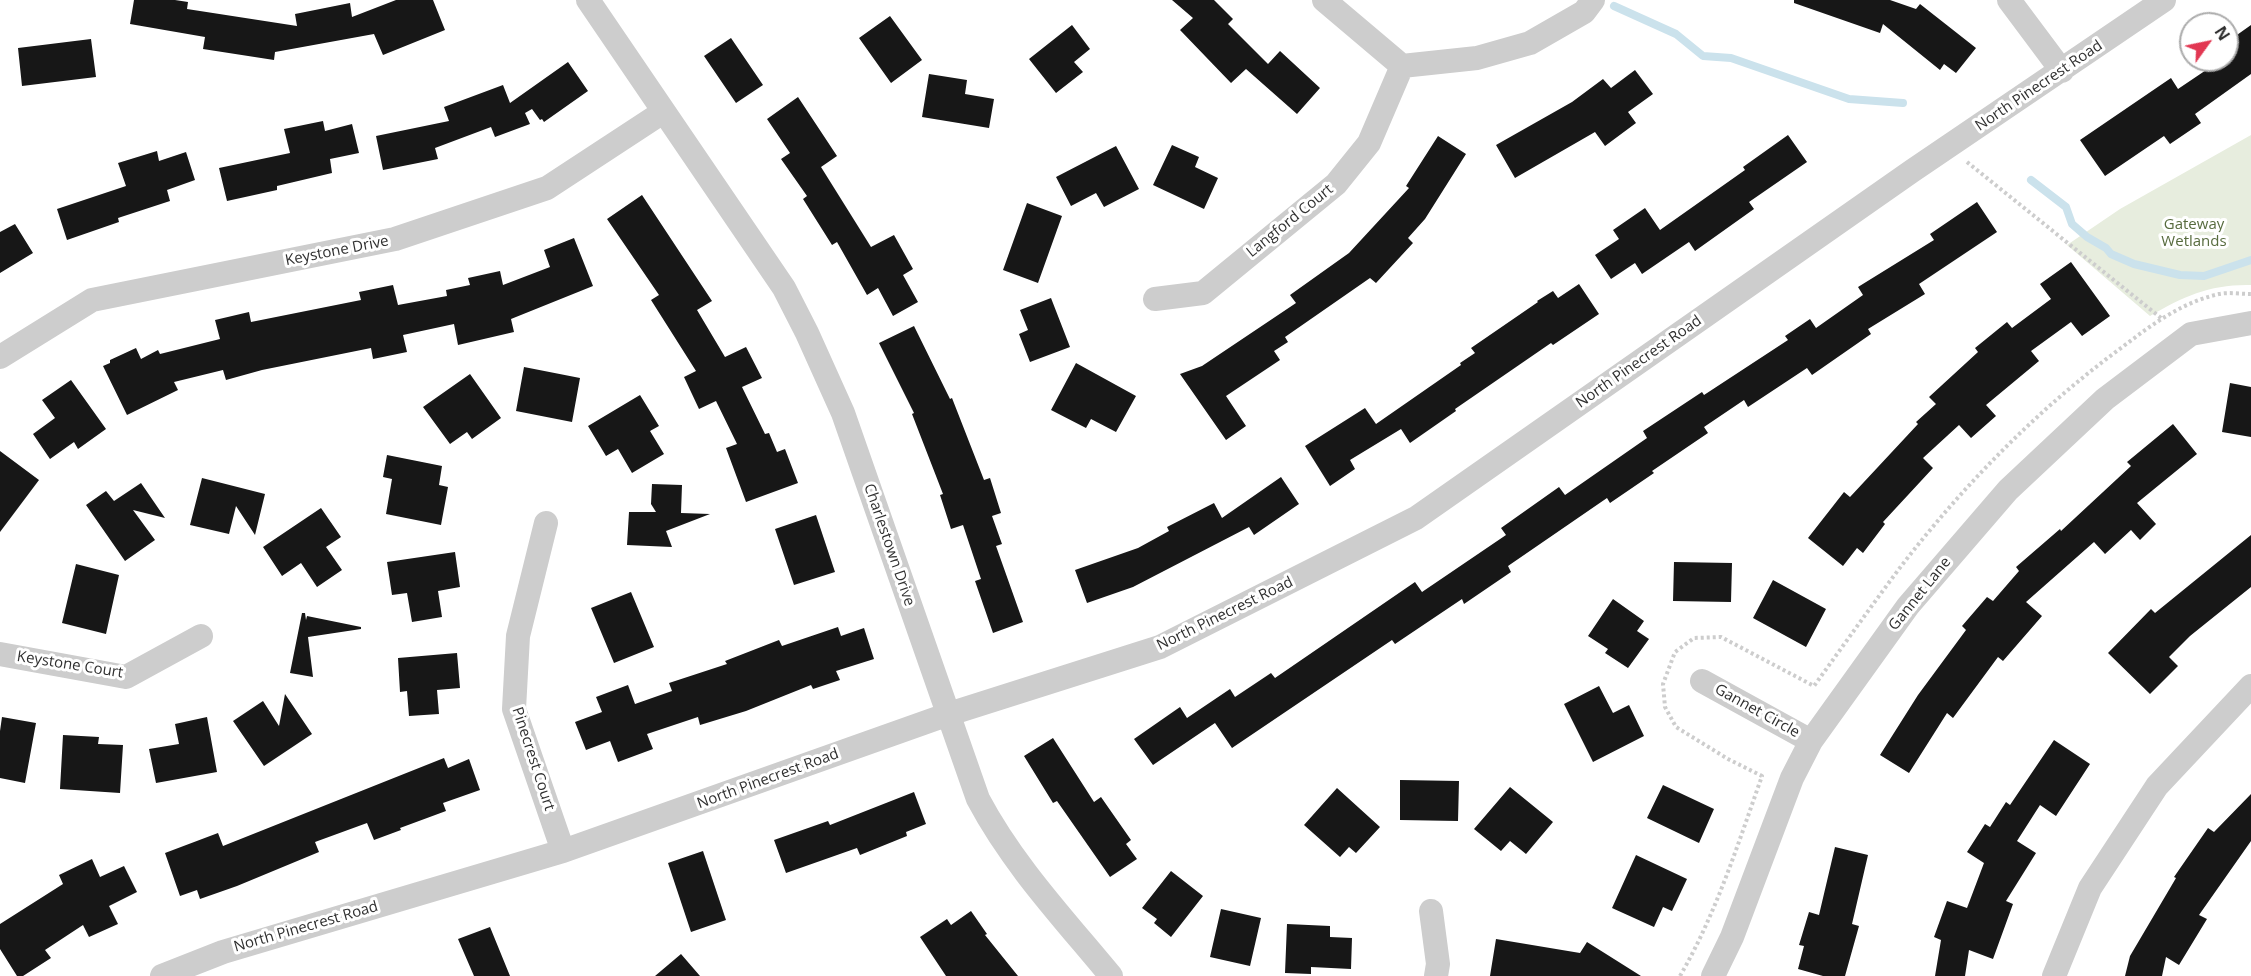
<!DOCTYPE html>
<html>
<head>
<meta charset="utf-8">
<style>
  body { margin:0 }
  #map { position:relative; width:2251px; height:976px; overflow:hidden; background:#fff; font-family:"Open Sans",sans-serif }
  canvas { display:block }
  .north { position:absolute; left:2179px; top:12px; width:60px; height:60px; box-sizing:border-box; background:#fff; border:2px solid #acacac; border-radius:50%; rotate:57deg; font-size:16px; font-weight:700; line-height:24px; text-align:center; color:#303030 }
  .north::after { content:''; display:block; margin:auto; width:21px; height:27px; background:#e23752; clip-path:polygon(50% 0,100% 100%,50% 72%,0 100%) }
</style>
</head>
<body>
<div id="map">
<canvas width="2251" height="976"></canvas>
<div class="north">N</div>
</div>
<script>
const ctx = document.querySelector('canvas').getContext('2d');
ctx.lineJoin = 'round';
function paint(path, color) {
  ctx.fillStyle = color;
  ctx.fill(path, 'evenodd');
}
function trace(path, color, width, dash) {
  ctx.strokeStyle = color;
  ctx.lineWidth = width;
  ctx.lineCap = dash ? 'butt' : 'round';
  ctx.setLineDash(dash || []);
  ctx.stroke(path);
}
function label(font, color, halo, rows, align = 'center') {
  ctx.font = font + ' "Open Sans",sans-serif';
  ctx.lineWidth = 6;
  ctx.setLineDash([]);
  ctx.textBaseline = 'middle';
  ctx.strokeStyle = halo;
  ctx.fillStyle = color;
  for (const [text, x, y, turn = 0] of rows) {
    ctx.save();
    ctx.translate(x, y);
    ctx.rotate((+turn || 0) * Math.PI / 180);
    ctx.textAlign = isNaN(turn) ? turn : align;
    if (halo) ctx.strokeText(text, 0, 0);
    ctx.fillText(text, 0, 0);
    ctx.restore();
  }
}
paint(new Path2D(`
  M2251,135v150c-40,-1 -67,11 -101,31l-83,-71 53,-36z`), '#e7edde');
trace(new Path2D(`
  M1614,6l62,28 27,22 28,2 118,41 54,4
  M2031,180l35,27 6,17 15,13 19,11 5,6 23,10 46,11 24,1 47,-16`), '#cbe2ec', 8);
paint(new Path2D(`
  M134,0h41l13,2 -1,7 110,17 -2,-12 55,-11 2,14 44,-17h37l12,30 -62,25 -9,-21 -99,18 -1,8 -71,-11 2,-12 -75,-13z
  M1172,0h42l19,19 -5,5 40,40 12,-13 40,37 -23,26 -51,-45 -15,14 -51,-53 13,-12z
  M1794,0h96l26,9 4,-5 56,44 -20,25 -12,-9 -4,6 -57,-46 -3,9 -86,-30z
  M890,16l32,44 -31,23 -32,-45z
  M1072,25l18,24 -16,13 9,10 -27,21 -27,-34z
  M2251,25v49l-56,40 6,9 -31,21 -6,-8 -59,40 -25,-36 91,-62 7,11 43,-29h6v-18z
  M731,38l32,47 -27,18 -32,-47z
  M91,39l5,38 -74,9 -4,-38z
  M568,62l20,29 -44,31 -2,-3 -2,1 -8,-11 -7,4 5,11 -35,13 -4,-10 -56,21 3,11 -55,11 -7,-34 73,-15 -5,-14 59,-22 7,18z
  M1635,70l18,24 -25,18 8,11 -31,23 -10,-14 -80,46 -19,-33 76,-43 31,-23 8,9z
  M929,74l38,6 -2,14 29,5 -5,29 -67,-11z
  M798,97l39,59 -16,11 50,80 23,-12 19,34 -10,6 15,27 -25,14 -15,-28 -11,7 -30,-53 -5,3 -29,-46 4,-3 -26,-37 9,-6 -23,-34z
  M323,121l2,10 27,-7 7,29 -29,6 2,14 -55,13v4l-50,11 -8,-33 71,-15 -6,-24z
  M1788,135l19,27 -58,40 5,7 -59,42 -6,-9 -47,32 -7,-11 -24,16 -16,-24 24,-16 -6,-9 32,-22 15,22 85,-60 -2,-3z
  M1438,136l28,18 -41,65 -17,19 5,5 -37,40 -6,-5 -85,59 3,5 -14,9 6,9 -54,36 20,30 -20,14 -46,-66 22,-8 94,-63 -6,-8 59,-42 60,-65 -3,-2z
  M1172,145l27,12 -4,10 23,11 -14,31 -51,-24z
  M1116,146l23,43 -35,18 -8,-14 -25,13 -15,-29z
  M157,151l2,10 27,-9 9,28 -28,10 3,11 -52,17 1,4 -52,18 -10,-31 69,-23 -8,-23z
  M642,195l70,106 -15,9 28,47 21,-10 16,31 -20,9 23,47 4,-1 8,19 8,-3 13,34 -52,19 -20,-54 11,-4 -21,-43 -17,8 -15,-32 12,-6 -45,-71 8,-5 -52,-76z
  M1977,202l20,30 -78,52 6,10 -57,35 3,5 -59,41 -5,-7 -59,39 -4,-7 -40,27 4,6 -56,38 2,2 -44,30 -3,-5 -99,68 3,6 -47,32 -2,-5 -67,45 -3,-4 -160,108 -17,-25 -62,42 -19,-26 46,-32 7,11 43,-29 5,8 36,-24 4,5 140,-96 7,10 84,-57 -5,-7 58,-41 6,8 82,-57 -4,-7 59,-39 2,3 84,-55 -3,-4 25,-17 6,9 47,-33 -5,-8 76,-47 -4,-6z
  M1027,203l35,13 -24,67 -35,-13z
  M15,224l18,29 -33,20v-41z
  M574,238l19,48 -82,33 3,13 -56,13 -4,-21 -51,11 4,17 -34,7 -2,-11 -109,22 -36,10 -3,-10 -49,12 4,8 -51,25 -24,-49 7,-3v-3l26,-12 5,11 17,-9 2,4 60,-15 -5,-19 34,-8 2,10 110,-22 -2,-8 34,-7 5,20 49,-9 -1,-6 24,-5 -2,-7 32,-7 3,14 47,-18 -6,-17z
  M2071,262l39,54 -28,20 -11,-14 -40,29 8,10 -53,44 10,11 -25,22 -12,-13 -36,33 10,10 -50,54 2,2 -22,29 -6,-5 -14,18 -35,-28 36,-46 6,5 68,-73 -2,-2 20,-18 -7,-7 49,-45 -3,-4 32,-26 5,6 39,-29 -11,-15z
  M1579,284l20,30 -46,31 -2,-2 -96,66 1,2 -46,32 -9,-14 -51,31 5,9 -25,17 -25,-40 60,-38 11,16 85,-59 -1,-2 15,-10 -4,-5 67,-46 -1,-1 16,-10 5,7z
  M1051,298l19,49 -40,15 -11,-28 9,-4 -8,-20z
  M914,326l36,73 2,-1 32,82 6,-2 11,35 -9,3 10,28 -6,2 27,76 -30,11 -18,-52 6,-2 -18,-54 -12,4 -11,-34 3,-1 -31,-80 2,-1 -35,-70z
  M1076,363l60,33 -20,36 -25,-13 -5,9 -35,-18z
  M524,367l56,11 -8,44 -56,-11z
  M470,374l31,44 -29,21 -5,-7 -17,12 -27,-37z
  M71,380l35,49 -28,20 -4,-7 -24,17 -17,-25 22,-16 -13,-18z
  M2230,383l21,4v50l-29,-5z
  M640,395l19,31 -9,5 14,23 -32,19 -14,-24 -12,7 -18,-30z
  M2173,424l24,30 -60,49 19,21 -16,16 -9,-10 -26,24 -11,-12 -68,60 16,14 -39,45 -5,-4 -45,61 -6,-5 -38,60 -29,-18 38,-60 48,-65 -4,-4 25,-29 6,4 26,-30 -3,-4 44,-38 1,2 70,-65 -4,-4z
  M0,451l39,29 -39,52z
  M387,455l55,11 -3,19 9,2 -7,38 -55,-11 6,-35 -9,-2z
  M1281,477l18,27 -45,31 -5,-8 -116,60 -46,16 -12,-33 63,-22 31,-17 -2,-4 47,-24 8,15z
  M202,478l63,16 -10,41 -19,-29 -7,28 -39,-9z
  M141,483l24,35 -32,-8 22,30 -30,21 -39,-56 20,-14 8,10z
  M652,484l30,1 -1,28 29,1 -44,17 6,16 -45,-2 2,-33h27l-5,-8z
  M321,508l20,29 -15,10 16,23 -25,17 -16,-24 -19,13 -19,-29z
  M816,515l19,57 -41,13 -19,-56z
  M2251,535v52l-61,49 -21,21 9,9 -28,28 -42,-41 43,-44 4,4z
  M455,552l5,35 -22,4 4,26 -30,5 -5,-29 -15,2 -5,-33z
  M1674,562l58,1 -1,39 -58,-1z
  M76,564l43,11 -13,59 -44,-11z
  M1773,580l53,29 -20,38 -53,-29z
  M631,592l23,55 -40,16 -23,-55z
  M1613,599l31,22 -7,10 12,8 -21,29 -23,-15 3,-4 -20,-13z
  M302,613h3l1,7 1,-4 54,11v2l-53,8 5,40 -23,-4z
  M838,627l3,9 23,-8 10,31 -38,12 4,9 -27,9 -2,-4 -65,26 -46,14 -2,-8 -51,17 6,15 -35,13 -8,-21 -24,9 -11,-28 27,-10 -6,-15 32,-12 7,19 37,-13 -3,-8 58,-19 -2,-3 54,-21 3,6z
  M457,653l3,35 -23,2 2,24 -30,2 -2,-25 -7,1 -2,-34z
  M1599,686l14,27 16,-8 15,31 -51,26 -29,-58z
  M285,694l27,40 -48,32 -31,-45 30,-20 16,25z
  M2,717l34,6 -11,60 -25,-5v-47z
  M207,717l10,55 -61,11 -7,-34 30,-5 -4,-20z
  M63,735l36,2 -1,7 25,1 -3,48 -60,-4z
  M1053,738l41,64 7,-5 30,43 -5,4 11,15 -27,18 -53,-76 -4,2 -29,-47z
  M2054,740l36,24 -34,52 -16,-11 -23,36 19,12 -30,48 7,3 -20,55 -24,-9 -4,26h-30l6,-36 -7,-3 13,-36 20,7 17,-45 -17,-11 18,-28 5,3 16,-25 4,3z
  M444,758l4,10 21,-9 11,31 -37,13 3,8 -46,17 1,2 -27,10 -7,-17 -52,19 4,10 -82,34 -37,13 -3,-9 -17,6 -15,-43 53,-20 5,13z
  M1400,780l59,1 -1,40 -58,-1z
  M1663,785l51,24 -15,34 -52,-25z
  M1510,787l43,35 -27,32 -16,-13 -9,10 -27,-22z
  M1337,788l43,39 -24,26 -7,-6 -9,10 -36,-32z
  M914,792l12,32 -20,8 1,4 -47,19 -3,-7 -71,25 -12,-33 54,-19 2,4z
  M2251,794v47l-52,74 8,4 -28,46 -13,-8 -4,19h-37l5,-20 46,-78 -2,-1 34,-49 6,4z
  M1835,847l33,8 -16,69 7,2 -14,50h-22l-25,-7 6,-23 -5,-1 10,-33 10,3z
  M703,851l23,69 -35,12 -23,-69z
  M1636,855l51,24 -15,32 -9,-4 -9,20 -42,-19z
  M92,859l8,18 24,-11 13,26 -28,14 9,18 -29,13 -6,-12 -38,25 6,8 -28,18h-6l-17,-27v-25l63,-40 -4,-9z
  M1171,871l32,25 -32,41 -17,-14 3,-4 -15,-11z
  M1221,909l40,9 -11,48 -40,-9z
  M971,911l16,23 -2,1 33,41h-72l-26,-39 27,-18 4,6z
  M1287,924l43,2v11l22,1 -1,31 -40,-2v7l-26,-1z
  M490,927l20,49h-36l-16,-37z
  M1496,939l84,14 7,-11 54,34h-151z
  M681,954l19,22h-45z`), '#171717');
trace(new Path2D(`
  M1967,162l194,156
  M1680,976c36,-62 58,-132 82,-200l-34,-17 -52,-32 -11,-20 -2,-23 12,-32 19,-14 27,-1 93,49c29,-40 58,-81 88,-121 62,-80 134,-154 215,-214 32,-24 62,-48 102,-57 10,-2 22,0 32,0`), '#cdcdcd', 4, [3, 3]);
trace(new Path2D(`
  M588,0l196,288 23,45 36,80 135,386c35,66 86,120 133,177
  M1324,0l78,66 75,-8 53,-15 54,-31 9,-12
  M2009,0l53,71
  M1155,299l48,-6 133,-109 33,-41 33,-77
  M0,357l92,-57 303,-61 152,-51 116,-76
  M546,523l-28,113 -4,73 49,142
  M0,654l126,23 75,-41
  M1702,681l109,60
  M1431,911l7,53 -2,12
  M162,976l61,-24 340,-101 386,-137 211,-67 256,-129 496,-347 252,-171
  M1713,976l19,-39 60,-159 19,-37 97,-135 100,-116 97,-91 86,-65 60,-11
  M2054,976l36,-88 67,-102 94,-100`), '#cdcdcd', 24);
label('15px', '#303030', '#fff', [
  ["North Pinecrest Road",2039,86,-34],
  ["Langford Court",1290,221,-39],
  ["Keystone Drive",337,251,-11],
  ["North Pinecrest Road",1639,362,-35],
  ["Charlestown Drive",889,545,71],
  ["Gannet Lane",1920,594,-51],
  ["North Pinecrest Road",1225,614,-26],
  ["Keystone Court",70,665,9],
  ["Gannet Circle",1757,711,29],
  ["Pinecrest Court",533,759,72],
  ["North Pinecrest Road",768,779,-20],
  ["North Pinecrest Road",306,927,-16]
]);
label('15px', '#576b3e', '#fff', [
  ["Gateway",2194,225],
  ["Wetlands",2194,242]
]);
</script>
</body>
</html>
